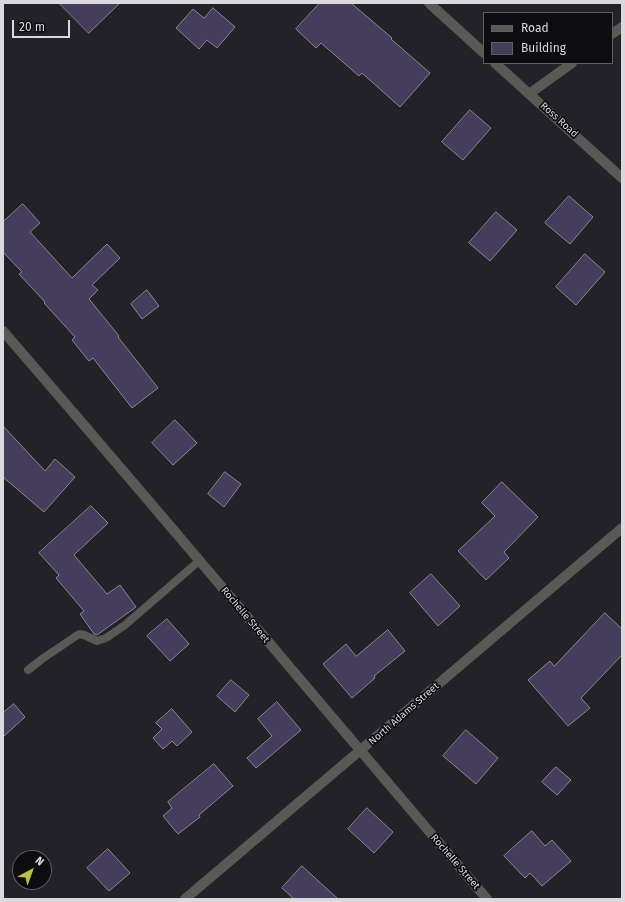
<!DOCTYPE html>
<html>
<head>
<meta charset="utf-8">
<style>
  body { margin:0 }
  #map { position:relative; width:625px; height:902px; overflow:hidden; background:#232229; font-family:"Fira Sans",sans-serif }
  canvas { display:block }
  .frame { position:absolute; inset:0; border:4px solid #dadade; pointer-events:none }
  .legend { position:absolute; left:483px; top:12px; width:130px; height:52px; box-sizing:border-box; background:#0d0c0f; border:1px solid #5f5e62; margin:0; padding:5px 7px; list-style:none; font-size:12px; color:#dadade }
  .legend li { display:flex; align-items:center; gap:8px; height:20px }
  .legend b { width:20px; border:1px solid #5f5e62 }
  .north { position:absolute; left:12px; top:850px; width:40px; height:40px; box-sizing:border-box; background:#0d0c0f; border:1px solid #5f5e62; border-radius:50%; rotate:41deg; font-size:11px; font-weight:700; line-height:16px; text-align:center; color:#dadade }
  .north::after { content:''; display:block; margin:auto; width:14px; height:18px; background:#bbc044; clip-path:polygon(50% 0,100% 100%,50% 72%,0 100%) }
  .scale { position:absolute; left:12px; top:20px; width:58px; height:18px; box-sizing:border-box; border:2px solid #dadade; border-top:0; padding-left:5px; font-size:12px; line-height:14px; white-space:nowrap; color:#dadade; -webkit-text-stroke:3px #0d0c0f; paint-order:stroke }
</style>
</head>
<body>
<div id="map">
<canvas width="625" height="902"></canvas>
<div class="frame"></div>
<ul class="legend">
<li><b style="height:5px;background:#595a56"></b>Road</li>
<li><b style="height:11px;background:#443e5c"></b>Building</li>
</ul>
<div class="north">N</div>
<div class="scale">20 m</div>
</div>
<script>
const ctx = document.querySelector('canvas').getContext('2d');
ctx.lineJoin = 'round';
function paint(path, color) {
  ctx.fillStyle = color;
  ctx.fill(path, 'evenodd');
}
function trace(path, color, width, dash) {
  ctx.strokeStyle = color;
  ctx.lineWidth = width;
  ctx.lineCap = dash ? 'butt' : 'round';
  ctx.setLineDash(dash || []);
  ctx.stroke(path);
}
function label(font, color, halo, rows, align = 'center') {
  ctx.font = font + ' "Fira Sans",sans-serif';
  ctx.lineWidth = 3.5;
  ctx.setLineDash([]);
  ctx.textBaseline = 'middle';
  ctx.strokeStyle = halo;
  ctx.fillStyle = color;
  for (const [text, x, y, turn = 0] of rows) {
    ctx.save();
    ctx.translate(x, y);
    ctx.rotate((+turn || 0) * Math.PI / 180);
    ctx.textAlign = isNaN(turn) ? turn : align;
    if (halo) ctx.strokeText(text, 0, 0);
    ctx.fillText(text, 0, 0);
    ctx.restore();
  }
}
const building = new Path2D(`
  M59,3h61l-31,30z
  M320,3h31l41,35 -1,1 39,34 -30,34 -38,-34 -3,3 -38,-33 -5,5 -20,-19z
  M213,8l22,19 -18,21 -10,-8 -8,9 -23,-21 17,-19 11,9z
  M470,110l21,18 -28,32 -21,-18z
  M569,196l24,21 -23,27 -25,-21z
  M23,204l17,19 -10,9 42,46 35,-34 13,14 -28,27 6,5 -9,9 30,37 -1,1 40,51 -26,20 -39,-50 -4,3 -17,-21 3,-3 -31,-34 1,-1 -26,-28 3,-2 -19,-20v-30z
  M496,212l21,18 -27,31 -21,-18z
  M585,254l20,18 -29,33 -20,-18z
  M147,290l12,16 -17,13 -11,-15z
  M175,420l22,23 -24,22 -21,-22z
  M3,426l42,45 10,-12 20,18 -31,35 -41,-35z
  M225,472l16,12 -17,23 -16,-13z
  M502,482l36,35 -34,35 5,6 -23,22 -28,-29 37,-35 -13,-13z
  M91,506l17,17 -34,32 33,39 13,-9 16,22 -39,28 -3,-1 -14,-20 4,-3 -28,-33 3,-3 -20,-22z
  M431,574l29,32 -22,20 -28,-33z
  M605,613l17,16v26l-41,43 9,10 -22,18 -40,-46 22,-19 4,5z
  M167,619l22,25 -19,17 -23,-25z
  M388,630l17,21 -31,25 1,2 -23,20 -29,-34 23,-20 10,12z
  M231,680l18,15 -14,17 -18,-16z
  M277,702l24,28 -45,38 -9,-10 25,-22 -14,-17z
  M14,704l11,13 -22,20v-24z
  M172,709l20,23 -15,14 -5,-5 -9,8 -10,-11 9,-9 -6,-6z
  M466,730l32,28 -22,26 -33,-28z
  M214,764l19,22 -34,29 1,2 -22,17 -15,-18 9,-8 -4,-6z
  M556,767l15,13 -14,15 -15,-13z
  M367,808l26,24 -19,21 -26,-24z
  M532,831l13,15 7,-6 19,21 -29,25 -12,-13 -5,5 -21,-22z
  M108,849l22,24 -21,18 -22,-23z
  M302,866l36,33h-44l-12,-11z`);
paint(building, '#443e5c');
trace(building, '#898891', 1);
trace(new Path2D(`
  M28,670l14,-11 37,-25 5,1 13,6 9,-3 19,-13 74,-64`), '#595a56', 8);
trace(new Path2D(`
  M612,34l10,-7
  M529,94l43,-31
  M3,331c163,188 322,379 484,568
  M185,899l437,-371`), '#595a56', 10);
trace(new Path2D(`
  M429,3l55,50
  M495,63l127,115`), '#595a56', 10);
label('10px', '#dadade', '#0d0c0f', [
  ["Ross Road",559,120,42],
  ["Rochelle Street",245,615,50],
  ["North Adams Street",404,714,-41],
  ["Rochelle Street",455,862,49]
]);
</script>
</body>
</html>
